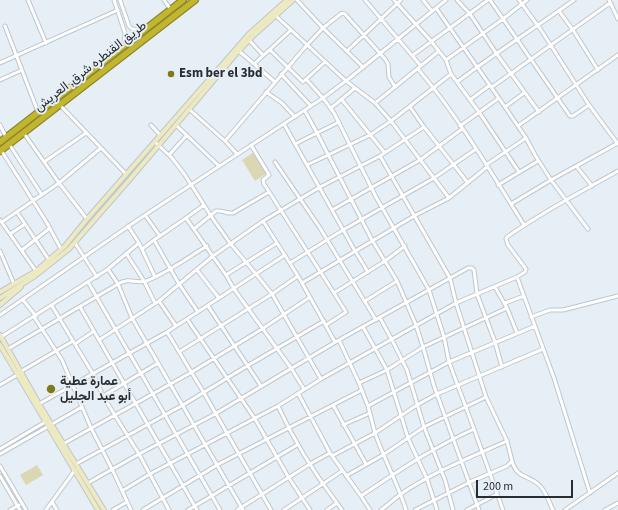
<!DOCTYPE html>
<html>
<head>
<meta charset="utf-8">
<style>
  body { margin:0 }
  #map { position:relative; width:618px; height:510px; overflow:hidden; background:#e7eff6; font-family:"Source Sans 3",sans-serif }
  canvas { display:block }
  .scale { position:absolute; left:476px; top:480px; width:97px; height:18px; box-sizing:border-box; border:2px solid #2a2d2f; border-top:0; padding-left:5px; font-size:12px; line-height:14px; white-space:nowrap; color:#2a2d2f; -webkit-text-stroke:3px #e7eff6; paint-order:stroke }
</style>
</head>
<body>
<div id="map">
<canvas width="618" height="510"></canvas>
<div class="scale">200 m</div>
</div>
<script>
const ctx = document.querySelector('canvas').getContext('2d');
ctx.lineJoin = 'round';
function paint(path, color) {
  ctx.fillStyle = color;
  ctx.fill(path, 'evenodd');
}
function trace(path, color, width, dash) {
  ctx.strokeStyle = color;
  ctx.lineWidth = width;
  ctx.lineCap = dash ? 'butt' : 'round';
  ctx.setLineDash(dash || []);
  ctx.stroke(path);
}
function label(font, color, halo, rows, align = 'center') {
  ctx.font = font + ' "Source Sans 3",Vazirmatn,sans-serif';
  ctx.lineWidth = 4;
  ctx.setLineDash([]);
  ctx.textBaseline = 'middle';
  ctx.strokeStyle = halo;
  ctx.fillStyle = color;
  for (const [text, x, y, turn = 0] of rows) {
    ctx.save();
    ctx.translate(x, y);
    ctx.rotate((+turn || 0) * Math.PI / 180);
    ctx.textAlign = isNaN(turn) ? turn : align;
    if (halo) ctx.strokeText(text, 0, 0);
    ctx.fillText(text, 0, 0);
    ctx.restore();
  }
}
paint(new Path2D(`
  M254,152l13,21 -12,8 -13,-21z
  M37,465l6,10 -17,10 -6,-10z`), '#dad7b2');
const street = new Path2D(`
  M28,0l18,43
  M114,0l11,33 -1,11
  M120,0l9,26 3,3 10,1
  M164,0l7,10
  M297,0l26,28 40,39
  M365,0l56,66
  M423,0l9,11
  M457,0l13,14 26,39 43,59
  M490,0l80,116h3l16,-11 -48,-75 -22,-30
  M609,0l9,19
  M436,8l69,99 19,-14
  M559,11l14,19 25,40
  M275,15l71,66 29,22 16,18 58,77
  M5,26l33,86
  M249,40l14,15
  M270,50l33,32 22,-20
  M239,51l15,13
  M347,51l54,-51
  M413,55l75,-55
  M446,60l57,-41 24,-19
  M0,63l118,-53
  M418,69c40,47 73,103 106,156
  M281,74l30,32
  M451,74l28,38 40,60
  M306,79l17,19 11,15 42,84 53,93 15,47 5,25 25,67
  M0,80l22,-10
  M275,82l-21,-18 37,-34
  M457,82c38,-29 78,-54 117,-82
  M395,87l44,-36
  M492,87l118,-84
  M266,92l16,11 13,14
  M342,100l43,53
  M470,100l20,-15
  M60,105l66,69
  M589,105l29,39
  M410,107l14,20
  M505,107l21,31 9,17 16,25 37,49
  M331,108l24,-20
  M189,109l36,32 12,13
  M305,111l12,22 55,107 25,41 -32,20
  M0,125l6,12
  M151,125l9,10
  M176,125l43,41
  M460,126l39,-28
  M518,126l100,-71
  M462,129l-23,17 29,37
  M23,132l36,51 28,36
  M225,141l82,-96 16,-17 19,-15 3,1 40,45 3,5 1,13 6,10 -20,16
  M155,142l17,16 13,17 26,41 19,27 26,31 16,20 49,85
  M9,144l33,51
  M295,144l44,-22
  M251,145l17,28 1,2 -6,5 1,4 70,109 51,-32 20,-15
  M1,150l46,73 14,26
  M169,155l18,-20
  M380,156l70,122 6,25 30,94 21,44 5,20 -5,5 -37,16 -55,28
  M44,162l42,-29
  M275,162l45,66 56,92
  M307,165l63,-30 21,-14 60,-47 -5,-14 -15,-19 -37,-41
  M486,165l40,-27
  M577,167l15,19
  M498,185l40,-24
  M511,204l40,-24 67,-37
  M204,205l-18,13 40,57
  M332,210l23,41 13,21
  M17,212l8,12
  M145,215l15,21
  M186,218l-32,22 25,44 19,28
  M0,220l36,51
  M263,221l35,55 37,66
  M2,222l57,-39 42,-35
  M128,226l11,17 16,34
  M194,229l22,-18c6,-1 11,3 17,2l36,-21
  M10,234l15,-10 24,36
  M75,243l22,34
  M277,243l-51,32 8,14 57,79 13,21
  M142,249l12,-9
  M22,250l28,-22
  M0,251l14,33
  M126,253l18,28 11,22
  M290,263l53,-33 91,-52 42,-29
  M108,269l10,15 14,34 111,192
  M197,270l22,28
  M397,281l19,44 7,22 11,39 45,124
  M88,282l132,228
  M302,283l112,-67 35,-18 38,-31
  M495,287l12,21 10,25
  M23,300l13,16
  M159,301l17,25
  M505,303l19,-7
  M52,306l41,68 10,22 36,58 30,56
  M208,306l53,80
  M80,307l117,203
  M0,315l139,-96 184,-121 28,-21 95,-77
  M34,317l28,43 29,68 21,41 19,41
  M531,317l19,-7h13l55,-14
  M380,318l12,22 15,30 17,57 21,53 8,30
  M187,319l68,100 34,59 21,32
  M326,325l20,-13 -12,-19
  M363,327l24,43 36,-23 84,-39
  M167,332l37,61 67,117
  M1,337l107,-68 31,-26
  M99,340l60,-39 54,-45 50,-35 57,-34 60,-31 44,-29 15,19 -19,14 -88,50 -48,-86
  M339,340l20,43 9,23
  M75,344l19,-13
  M8,349l110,-65c13,-7 16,0 28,-3 21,-8 41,-23 61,-35
  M179,352l93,-58 26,-18
  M20,372l53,-31
  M359,383l28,-13 21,68 19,41 10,31
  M0,385l17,-10
  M298,393l32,60
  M103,396l55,-33
  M39,404l128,-72 118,-77
  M333,405l33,59
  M278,406c16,35 36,67 59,97
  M343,425l27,-12
  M63,444l129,-72 70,-43 48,-32
  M0,449l47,-28
  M0,454l82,-47
  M332,456l43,-23 -7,-27 81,-44 86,-36
  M512,461c5,19 18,13 29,26 6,7 8,15 12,23
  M76,464l107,-59 64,-39 77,-45
  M0,466l26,44
  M0,476l20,34
  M346,476l37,-21 41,-28 62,-30
  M88,483l51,-29 76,-40 124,-74 129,-72h4l2,2 3,24 18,48 7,25
  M122,491l28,-17 128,-68 43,-27 135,-76 61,-26
  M590,493l-36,-115 -37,-101 8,-5 1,-3 -18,-24 -2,-6 1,-2c35,-25 74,-45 111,-66
  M52,502l5,8
  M10,510l9,-5
  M46,510l29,-40
  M113,510l14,-8
  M143,510l74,-45 145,-75
  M188,510l109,-65
  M237,510l73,-46 20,-11 31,43
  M284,510l58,-39
  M327,510l10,-7 5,7
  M370,510l-9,-14c37,-25 73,-49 113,-67l29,81
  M381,510c7,-5 13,-11 20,-16 32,-22 70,-37 106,-53
  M406,510c-8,-26 -22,-51 -31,-77l42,-28 20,-11 106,-45
  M467,510l30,-16
  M565,510l53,-37
  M605,510l13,-7`);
const secondary = new Path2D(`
  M0,292l36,-21 29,-25 22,-27 162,-185 38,-34
  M0,298l35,-22 34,-27 62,-71 105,-124 17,-18 40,-36
  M0,305l21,-18
  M0,335l39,69 65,106
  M0,345l98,165`);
const highway = new Path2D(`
  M0,142l183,-142
  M0,151l195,-151`);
trace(street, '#bec6cd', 5);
trace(secondary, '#bec6cd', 6);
trace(highway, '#8d862f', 8);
trace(street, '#fff', 3);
trace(secondary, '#ede9c1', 4);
trace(highway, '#c2b62f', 5.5);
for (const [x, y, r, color] of [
  [171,74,4,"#81791e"],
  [51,389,5,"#81791e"]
]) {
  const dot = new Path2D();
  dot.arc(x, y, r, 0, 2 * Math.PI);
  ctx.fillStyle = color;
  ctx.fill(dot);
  trace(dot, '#e7eff6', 1.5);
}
label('13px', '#2a2d2f', '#e7eff6', [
  ["طريق القنطره شرق, العريش",91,67,-38]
]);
label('bold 13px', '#2a2d2f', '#e7eff6', [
  ["Esm ber el 3bd",179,74],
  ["عمارة عطية",60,382],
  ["أبو عبد الجليل",60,397]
], 'left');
</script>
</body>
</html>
